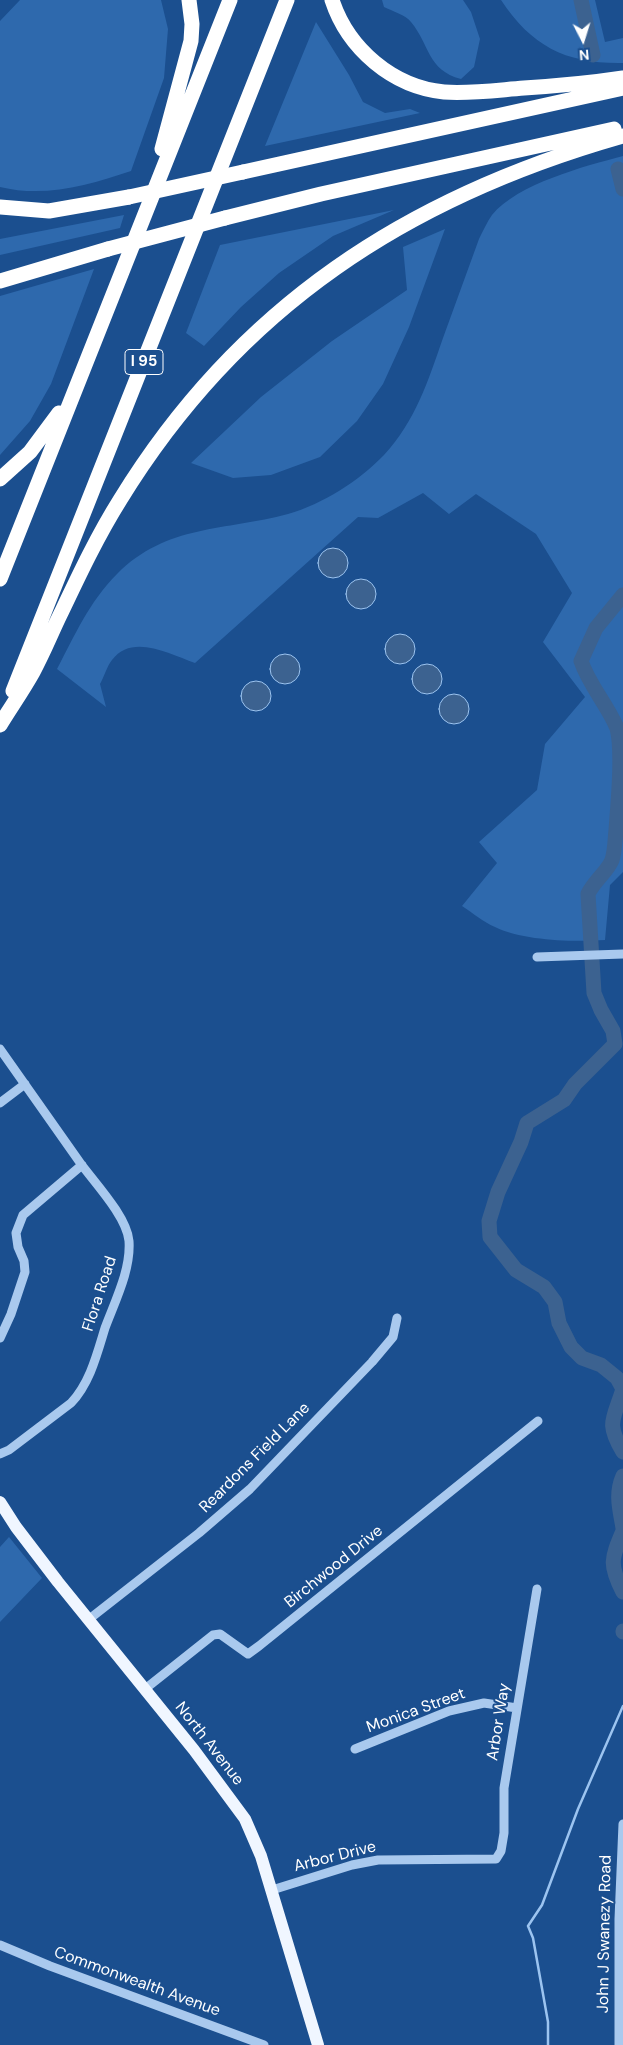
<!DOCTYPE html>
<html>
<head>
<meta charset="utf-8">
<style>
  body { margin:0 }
  #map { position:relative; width:623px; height:2045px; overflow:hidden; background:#1b4f8f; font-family:"DM Sans",sans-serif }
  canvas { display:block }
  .north { position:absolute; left:558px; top:15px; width:50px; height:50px; -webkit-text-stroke:4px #1b4f8f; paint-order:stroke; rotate:175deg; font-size:14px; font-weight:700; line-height:20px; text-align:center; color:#fff }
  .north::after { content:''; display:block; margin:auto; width:18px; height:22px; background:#fff; clip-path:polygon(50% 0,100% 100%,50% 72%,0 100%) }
</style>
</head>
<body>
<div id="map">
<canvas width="623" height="2045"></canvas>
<div class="north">N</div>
</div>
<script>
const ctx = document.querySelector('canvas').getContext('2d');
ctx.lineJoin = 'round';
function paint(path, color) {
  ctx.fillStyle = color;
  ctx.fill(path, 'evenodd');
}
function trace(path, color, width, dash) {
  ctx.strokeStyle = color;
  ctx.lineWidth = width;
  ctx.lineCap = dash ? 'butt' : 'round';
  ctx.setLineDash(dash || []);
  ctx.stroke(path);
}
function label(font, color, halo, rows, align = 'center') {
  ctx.font = font + ' "DM Sans",sans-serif';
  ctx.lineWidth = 4;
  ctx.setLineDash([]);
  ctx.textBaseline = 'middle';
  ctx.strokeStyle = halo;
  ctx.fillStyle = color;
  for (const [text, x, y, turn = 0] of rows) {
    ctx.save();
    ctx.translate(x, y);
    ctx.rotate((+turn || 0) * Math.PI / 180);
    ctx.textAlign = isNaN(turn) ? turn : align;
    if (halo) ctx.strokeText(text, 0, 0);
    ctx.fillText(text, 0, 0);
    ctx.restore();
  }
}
paint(new Path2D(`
  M20,0h141l7,29 -4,49 -33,93c-42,14 -86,27 -131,16v-166z
  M382,0h81l8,12 9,27 -6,28 -13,12c-34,-9 -31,-34 -50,-57 -5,-7 -19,-11 -27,-15z
  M501,0h94l10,42 18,-4v25c-56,1 -91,-16 -122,-63z
  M316,22l33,53 14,27 22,11 25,-4 10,4 -155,33z
  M623,156v716l-13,13 -5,55c-32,2 -81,1 -110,-13 -12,-5 -22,-14 -33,-21l35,-43 -18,-21 58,-52 8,-46 40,-47 -42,-55 29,-49 -36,-59 -60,-40 -27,20 -26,-21 -45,25 -20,-1 -163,146c-25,-9 -63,-30 -83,-3 -5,6 -8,17 -12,24l6,23 -49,-38c18,-34 32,-67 60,-95 50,-50 108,-43 171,-60 35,-10 71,-33 96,-59 32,-35 44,-74 59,-117 12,-33 24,-66 36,-99 4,-8 8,-17 13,-24 25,-31 93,-49 131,-59z
  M394,210l-61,26 -54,37 -38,34 -37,39 -18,-13 34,-88z
  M124,215l-4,13 -120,27v-16z
  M445,229l-36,98 -26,57 -26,37 -37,36 -49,18 -38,3 -42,-15 70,-66 71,-56 75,-51 -4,-43z
  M94,269l-43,115 -21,37 -30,34v-159z
  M9,1537l33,41 -42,44v-75z`), '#2e69ad');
const water = new Path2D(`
  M318 563a15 15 0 1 1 30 0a15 15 0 1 1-30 0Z
  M346 594a15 15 0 1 1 30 0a15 15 0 1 1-30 0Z
  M385 649a15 15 0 1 1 30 0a15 15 0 1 1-30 0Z
  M270 669a15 15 0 1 1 30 0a15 15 0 1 1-30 0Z
  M412 679a15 15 0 1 1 30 0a15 15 0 1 1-30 0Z
  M241 696a15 15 0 1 1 30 0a15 15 0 1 1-30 0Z
  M439 709a15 15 0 1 1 30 0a15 15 0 1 1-30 0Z`);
paint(water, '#3c6290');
trace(water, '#9cc4f0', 1);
trace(new Path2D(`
  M548,2045v-23l-15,-84 -5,-12 14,-21 36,-96 45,-103`), '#9cc4f0', 2.5);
trace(new Path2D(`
  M581,0l12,55
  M618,169l5,20
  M623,595l-27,33 -15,33c8,24 26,43 36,67 6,24 1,75 -1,102 -1,9 -1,21 -4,30 -4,11 -18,21 -24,34l6,99 7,17 12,21 2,13 -40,40 -11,16 -37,23 -6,19 -23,50 -9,29 1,16 26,33 28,17 11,15 4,21 12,24 11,11 19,7 16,13 6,11
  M623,1389c-9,30 -18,33 0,63
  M623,1476c-8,18 -3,34 0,52
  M623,1531c-12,28 -14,34 0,61
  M623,1631v1`), '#3c6290', 15);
trace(new Path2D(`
  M537,957l86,-3
  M0,1049c27,38 54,77 81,115 14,19 46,53 48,77 2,29 -14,60 -24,87 -8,26 -15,55 -34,75l-62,47 -9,4
  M0,1103l25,-19
  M0,1338l11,-24 14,-42 -1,-11 -6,-14 -2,-14 7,-18 59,-50
  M88,1620l111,-87 51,-44 122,-127 21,-25 4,-19
  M145,1689l68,-54 7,-1 28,20 11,-8 279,-225
  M355,1749l94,-38 35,-8 33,5
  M272,1890l80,-25 26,-5 118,-1 5,-8 3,-18v-45l33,-199
  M0,1945l50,21 214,79
  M619,2045v-126l4,-95`), '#a9c9ee', 9);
trace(new Path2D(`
  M0,1502l16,25 42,55 136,168 51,69 16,37 57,189`), '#f0f6ff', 12);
trace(new Path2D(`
  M332,0c16,49 61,87 112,92 26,2 54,-2 80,-4 33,-2 66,-5 99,-10
  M162,149l29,-108 1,-17 -3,-24
  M243,172l380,-84
  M0,207l49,4 80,-14
  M225,218l96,-24 293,-65
  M0,281l108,-32
  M0,479l30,-27 29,-39
  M0,579l230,-579
  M13,691l274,-691
  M0,725c11,-18 23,-35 33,-53 11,-20 19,-41 29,-61 18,-38 36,-76 58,-111 119,-194 288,-303 503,-364`), '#fff', 15);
trace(new Path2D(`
  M129,197l114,-25
  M108,249l117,-31`), '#fff', 15);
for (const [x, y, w] of [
  [144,362,38]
]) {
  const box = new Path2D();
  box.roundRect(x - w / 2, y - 12.5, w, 25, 4);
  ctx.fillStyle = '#1b4f8f';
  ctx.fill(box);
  trace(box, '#fff', 1);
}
label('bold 15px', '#fff', null, [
  ["I 95",144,362]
]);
label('16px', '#fff', '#1b4f8f', [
  ["Flora Road",100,1294,-72],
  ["Reardons Field Lane",255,1458,-45],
  ["Birchwood Drive",334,1567,-39],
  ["Monica Street",416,1711,-20],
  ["Arbor Way",499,1722,-81],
  ["North Avenue",209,1744,52],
  ["Arbor Drive",335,1857,-14],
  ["John J Swanezy Road",605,1934,-89],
  ["Commonwealth Avenue",137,1982,20]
]);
</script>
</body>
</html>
